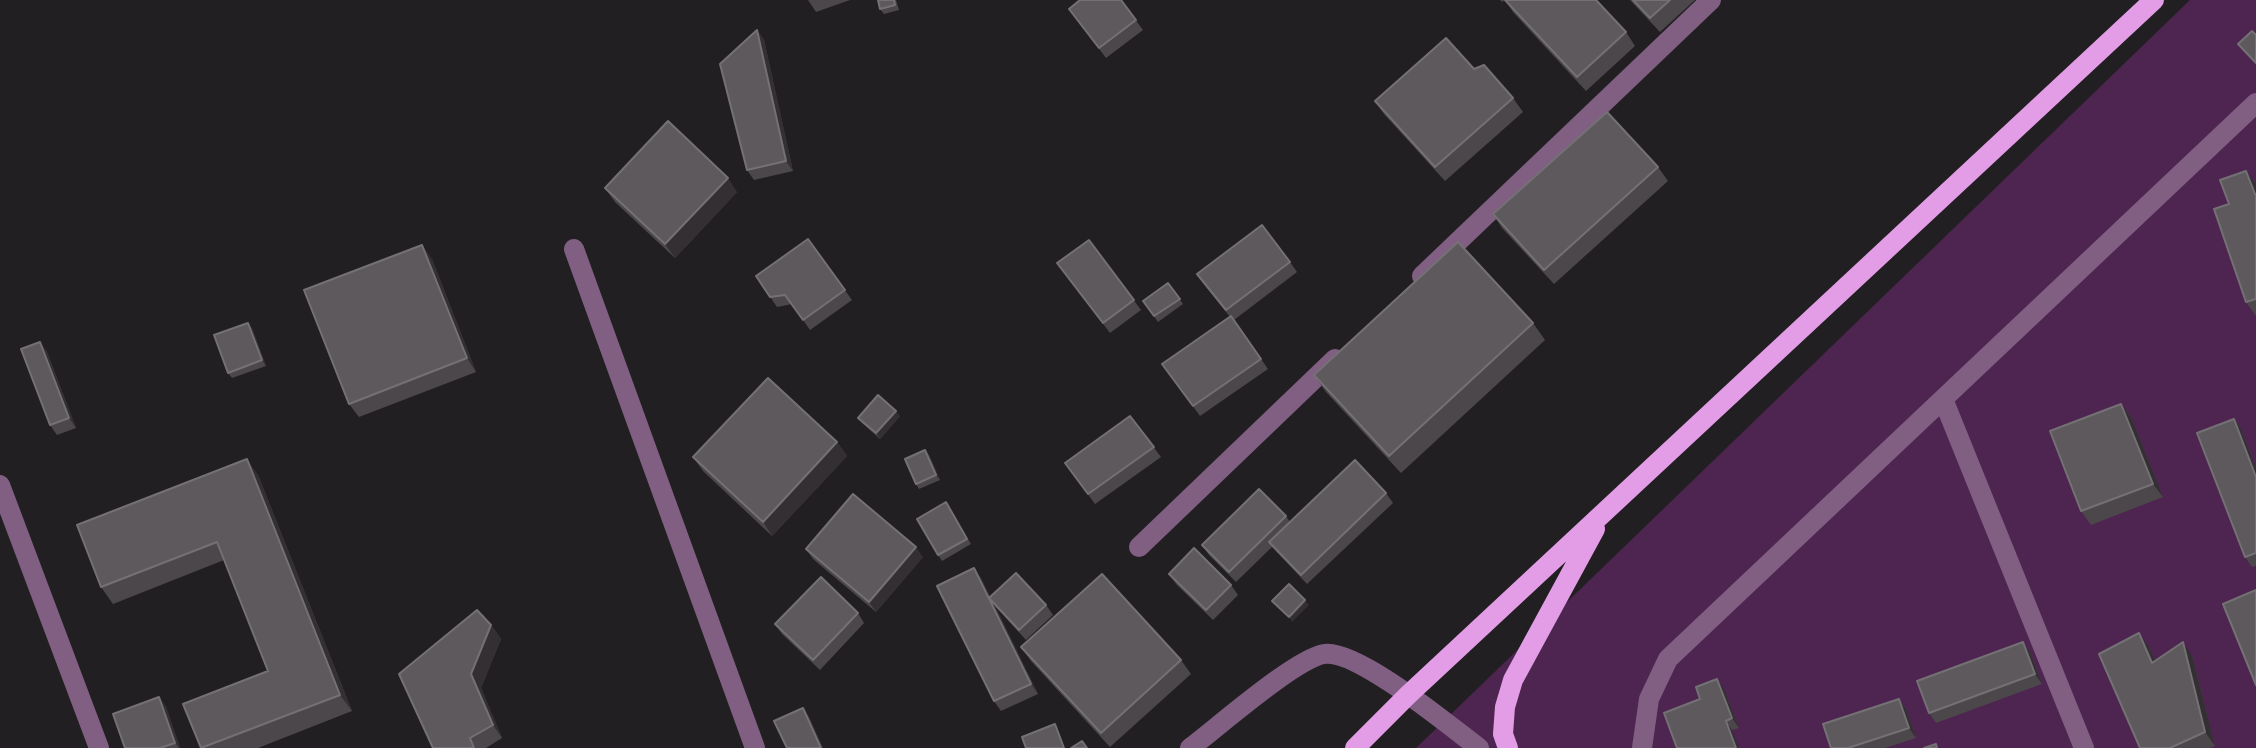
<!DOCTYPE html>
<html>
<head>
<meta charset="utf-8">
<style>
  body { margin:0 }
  canvas { display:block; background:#221f22 }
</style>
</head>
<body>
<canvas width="2256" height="748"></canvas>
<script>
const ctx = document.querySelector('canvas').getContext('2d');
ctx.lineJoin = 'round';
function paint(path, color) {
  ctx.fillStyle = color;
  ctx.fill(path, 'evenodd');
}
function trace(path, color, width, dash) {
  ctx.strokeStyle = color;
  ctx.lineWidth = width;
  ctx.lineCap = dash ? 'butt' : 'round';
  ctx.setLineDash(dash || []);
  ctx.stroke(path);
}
paint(new Path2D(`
  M2190,0h66v748h-840z`), '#4e2550');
trace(new Path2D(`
  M574,249l181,499
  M1422,276l289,-276
  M1943,399l141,349
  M0,485l99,263
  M1139,547l196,-188
  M1190,748c28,-21 105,-89 134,-94 32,-6 127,73 155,94
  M1642,748l7,-49 19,-40 588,-556`), '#805f82', 20);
trace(new Path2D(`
  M1355,748l53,-53 746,-695
  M1508,748l-5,-14 2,-27 8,-27 82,-151`), '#e39de6', 20);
paint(new Path2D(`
  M808,0h42l-34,12z
  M878,0h18l3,10 -15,4 -4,-5z
  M1121,0l22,30 -37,28 -30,-40z
  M1500,0h96l30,32 9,14 -49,45 -73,-79 -8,-12 -3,2z
  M1630,0h65l-35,32z
  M757,30l7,10 29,131 -39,9 -7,-10z
  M1474,69l39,29 10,14 -78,69 -61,-67 -9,-13z
  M1658,167l10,14 -114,103 -52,-56 -9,-14z
  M2246,171l10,14v131l-10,-14 -17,-98z
  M605,188l132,4 -62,66 -60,-56z
  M808,239l44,61 -42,30 -18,-26 -15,3 -21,-31z
  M1089,240l52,70 -31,23 -53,-70z
  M432,259l44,113 -117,45 -10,-13z
  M1290,262l7,10 -63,48 34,49 -68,47 -38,-52 68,-47 -26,-33z
  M1168,283l15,21 -25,18 -15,-21z
  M1533,323l12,17 -144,133 -75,-81 -12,-17z
  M252,328l14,38 -34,12 -4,-5z
  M40,342l7,10 29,76 -19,7 -7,-10z
  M2121,404l10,13 32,80 -72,28 -10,-14z
  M900,416l-20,23 -18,-16 -4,-5z
  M1130,416l31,41 -66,47 -30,-41z
  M2234,419l7,10 15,40v97l-4,1 -7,-10z
  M837,442l10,14 -75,80 -69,-65 -10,-14z
  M929,455l11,25 -21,9 -3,-5z
  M258,475l94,236 -94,37h-57l67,-77 -44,-111 -111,44 -12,-17z
  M1386,493l7,10 -86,81 -35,-37 -36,35 -27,-27 -7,-10 84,-29 4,6z
  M946,502l25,42 -29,17 -4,-6z
  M806,549l117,8 -47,55 -63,-53z
  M1169,574l62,11 7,10 -25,25 -37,-36z
  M981,578l9,19 56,8 7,10 -27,25 -31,-34 43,88 -37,17 -7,-10z
  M858,613l6,10 -44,47 -38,-36 -7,-10z
  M491,625l10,14 -20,49 21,50 -16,10h-53z
  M1021,647l160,13 10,14 -81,73 -79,-86z
  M2149,647l6,14 37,-5 23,90 -5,2h-70z
  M2030,652l12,32 -106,39 -7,-10z
  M1724,689l15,39 -7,2 -68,-17z
  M159,697l7,10 14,41h-55z
  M1899,699l7,10 10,29 -31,10h-54z`), '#4b474b');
paint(new Path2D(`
  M757,30l7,10 29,131 -7,-10z
  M2246,171l10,13v12z
  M728,178l9,14 -62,66 -10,-14z
  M422,245l10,14 44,113 -9,-14z
  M248,323l4,5 14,38 -4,-6z
  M40,342l7,10 29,76 -7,-10z
  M2121,404l10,13 32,80 -10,-13z
  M896,411l4,5 -20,23 -4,-6z
  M2234,419l7,10 15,40v8z
  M837,442l10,14 -75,80 -9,-14z
  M925,450l4,5 11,25 -4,-5z
  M247,459l11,16 94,236 -12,-16z
  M916,547l7,10 -47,55 -7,-10z
  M974,568l7,10 12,24 -4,-4 6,8 43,88 -7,-10z
  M1305,600l4,5 -17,17 -3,-5z
  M491,625l10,14 -20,49 21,50 -9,-13 -22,-51z
  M2139,633l10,14 13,29 -10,-13z
  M2023,642l7,10 12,32 -7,-10z
  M2183,642l9,14 23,90 -10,-14z
  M1717,679l7,10 15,39 -7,-10z
  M159,697l7,10 14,41h-1l-4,-5z
  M1899,699l7,10 10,29 -7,-10z
  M803,708l7,10 13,30h-2z
  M1726,721l6,9 7,18h-3z`), '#332f33');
const building = new Path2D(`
  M878,0h16l1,5 -15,4z
  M1080,0h41l15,20 -37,28 -30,-39z
  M1505,0h91l30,32 -49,45z
  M1633,0h37l-20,18z
  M757,30l29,131 -39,9 -27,-106z
  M2252,31l4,4v28l-18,-19z
  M1446,38l28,31 10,-4 29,33 -78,69 -60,-66z
  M1607,112l51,55 -114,103 -51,-56z
  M668,121l60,57 -63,66 -60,-56z
  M2246,171l9,23h1v105l-10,3 -32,-93 15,-5 -9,-24z
  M1262,225l28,37 -64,48 -29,-36z
  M808,239l37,51 -42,30 -18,-25 -15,2 -14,-21z
  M1089,240l45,60 -31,23 -46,-60z
  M1458,242l75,81 -144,133 -75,-81z
  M422,245l45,113 -118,46 -45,-114z
  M1168,283l12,16 -26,17 -11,-15z
  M1231,316l30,43 -68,47 -31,-42z
  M248,323l14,37 -34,13 -14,-38z
  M40,342l29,76 -19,7 -29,-76z
  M768,378l69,64 -74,80 -70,-65z
  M878,395l18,16 -20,22 -18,-15z
  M2121,404l32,80 -72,27 -31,-80z
  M1130,416l24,31 -66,47 -23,-31z
  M2234,419l22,58v76l-11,4 -48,-124z
  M925,450l11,25 -20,9 -11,-25z
  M247,459l93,236 -139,53 -18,-44 85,-33 -51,-129 -116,45 -24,-62z
  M1355,460l31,33 -85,82 -32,-33z
  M1259,489l27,27 -57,56 -27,-27z
  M853,494l63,53 -47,55 -63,-53z
  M946,502l21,37 -29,16 -21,-36z
  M1194,548l37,37 -25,25 -37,-36z
  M974,568l57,116 -37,17 -57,-115z
  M1016,573l30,32 -27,25 -30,-32z
  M1102,574l79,86 -80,73 -80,-86z
  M821,577l37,36 -45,47 -38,-36z
  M1289,584l16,16 -16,17 -17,-16z
  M2256,590v95l-33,-81z
  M477,610l14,15 -20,49 22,51 -23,13 4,10h-41l-34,-74z
  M2139,633l13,30 31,-21 22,90 -35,16h-30l-41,-94z
  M2023,642l12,32 -106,39 -12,-32z
  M1717,679l15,39 -6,3 10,27h-59l-13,-35 36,-14 -4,-12z
  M159,697l16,46 -15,5h-35l-12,-34z
  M1899,699l10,29 -61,20h-17l-8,-24z
  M803,708l18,40h-34l-13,-27z
  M1055,724l9,24h-38l-4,-11z
  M1082,741l5,7h-16z
  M1936,744l1,4h-13z`);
paint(building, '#5d595d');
trace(building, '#747174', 2);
</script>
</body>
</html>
